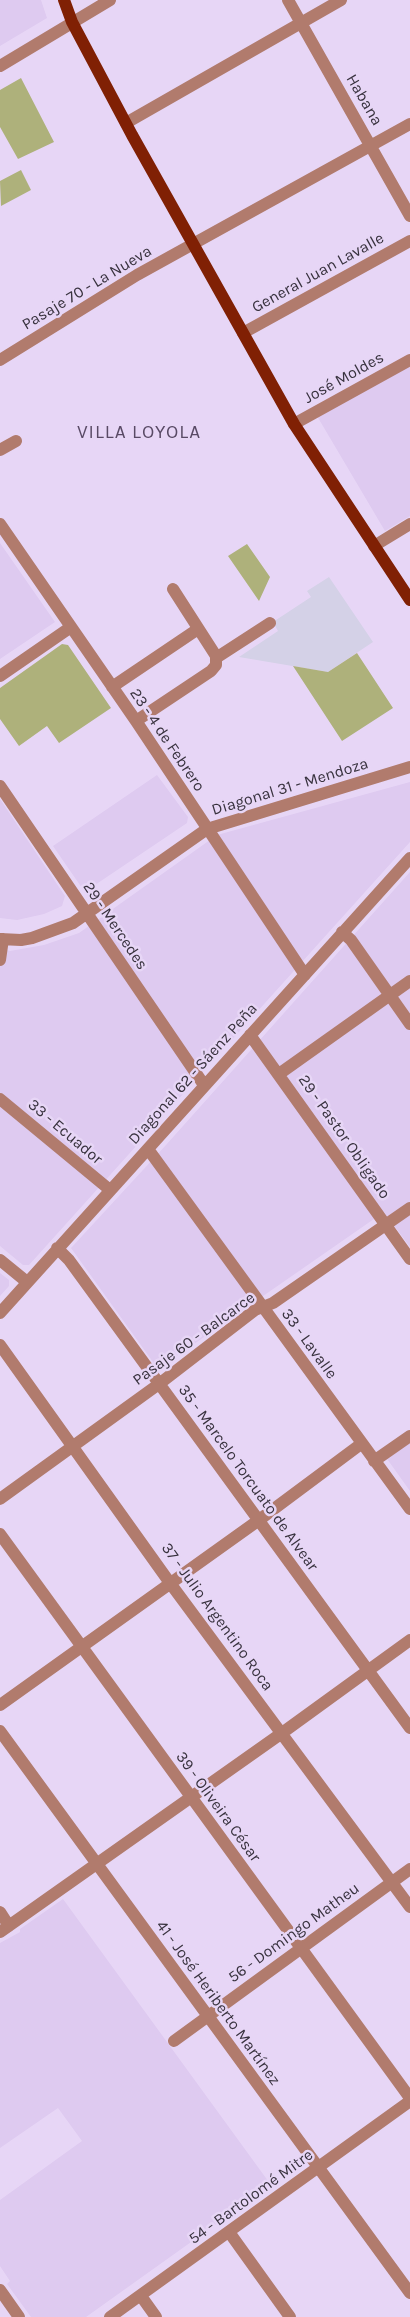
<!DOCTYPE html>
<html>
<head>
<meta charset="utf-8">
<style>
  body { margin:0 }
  canvas { display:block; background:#e7d6f6 }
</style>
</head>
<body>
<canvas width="410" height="2317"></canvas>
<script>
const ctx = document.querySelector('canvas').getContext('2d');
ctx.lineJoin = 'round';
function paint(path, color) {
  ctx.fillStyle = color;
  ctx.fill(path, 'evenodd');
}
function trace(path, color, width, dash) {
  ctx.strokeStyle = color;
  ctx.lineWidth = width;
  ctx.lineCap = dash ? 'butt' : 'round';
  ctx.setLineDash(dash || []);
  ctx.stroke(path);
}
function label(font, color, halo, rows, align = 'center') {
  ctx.font = font + ' Karla,sans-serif';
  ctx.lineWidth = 5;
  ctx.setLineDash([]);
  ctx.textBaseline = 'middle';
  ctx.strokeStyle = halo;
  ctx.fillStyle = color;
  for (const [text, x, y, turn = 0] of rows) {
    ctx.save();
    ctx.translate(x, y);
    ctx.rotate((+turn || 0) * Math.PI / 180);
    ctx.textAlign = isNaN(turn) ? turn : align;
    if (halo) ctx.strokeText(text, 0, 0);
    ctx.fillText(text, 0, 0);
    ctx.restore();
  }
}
paint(new Path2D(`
  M0,0h41l6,18 -47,28z
  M410,364v152l-25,15 -68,-115z
  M0,543l55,79 -55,37z
  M157,775l31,42 -1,6 -98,66 -7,-1 -29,-42z
  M410,782v60l-381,423h-6l-23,-19v-298l10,3 34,-6 35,-12 138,-98z
  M0,799l65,97 -3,10 -18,8 -27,6 -17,-2z
  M410,872v375l-26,-35 -226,157 -87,-121 95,-103z
  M0,1273l9,7v6l-9,10z
  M410,1440v51l-25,-35z
  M63,1899l208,286 -185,132h-55l-24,-33 3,-3 -10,-15v-66l82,-59 -24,-33 -58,40v-205l20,-11v-3z`), '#decaf0');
paint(new Path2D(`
  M329,577l44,65 -45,30 -89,-15 39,-26 -5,-9 38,-25 -4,-6z`), '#d4d1e7');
paint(new Path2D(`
  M21,78l33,64 -36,17 -18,-32v-37z
  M21,170l10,20 -30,16 -1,-25z
  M247,544l23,33 -11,24 -31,-45z
  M62,644l6,1 43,63 -52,35 -12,-17 -28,20 -19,-27v-31z
  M357,653l36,55 -51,33 -49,-75 35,6z`), '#aeb17b');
trace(new Path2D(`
  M288,0l122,216
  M0,66l110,-66
  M126,123l215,-123
  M243,333l167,-92
  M0,360l137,-85 273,-151
  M294,424l116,-64
  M0,450l16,-9
  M0,524l136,197 169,254
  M374,546l36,-22
  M216,658l54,-35
  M0,676l71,-49
  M112,687l86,-58
  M136,721l75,-50 5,-6v-9l-43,-67
  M0,786l204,299
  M342,932l9,8 59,84
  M0,939l21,1 11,-2 41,-15 134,-94 203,-62
  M0,960l3,-21
  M250,1035l160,224
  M279,1074l131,-93
  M0,1099l110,91
  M148,1149l262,360
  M57,1248l12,12 341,468
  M0,1260l27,22
  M0,1313l410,-455
  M0,1345l170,238 240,324
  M374,1461l36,-25
  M0,1499l159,-115 96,-74 18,-7 137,-95
  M0,1534l410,564
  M0,1705l259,-185 102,-76
  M0,1731l410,562
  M0,1912l9,14
  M0,1932l282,-199 128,-93
  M174,2041l236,-172
  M229,2232l61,85
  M0,2290l19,27
  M141,2296l15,21
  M110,2317l300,-216`), '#b17b6d', 12);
trace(new Path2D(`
  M64,0l8,22 60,113 162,289 116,176`), '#802004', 12);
label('16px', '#38323e', '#e7d6f6', [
  ["Habana",364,100,60],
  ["General Juan Lavalle",318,273,-29],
  ["Pasaje 70 - La Nueva",87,288,-31],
  ["José Moldes",344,378,-29],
  ["23 - 4 de Febrero",167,740,56],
  ["Diagonal 31 - Mendoza",290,787,-17],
  ["29 - Mercedes",115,926,56],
  ["Diagonal 62 - Sáenz Peña",193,1074,-48],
  ["33 - Ecuador",65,1132,40],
  ["29 - Pastor Obligado",344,1137,55],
  ["Pasaje 60 - Balcarce",194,1339,-36],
  ["33 - Lavalle",309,1344,54],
  ["35 - Marcelo Torcuato de Alvear",248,1478,54],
  ["37 - Julio Argentino Roca",217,1617,54],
  ["39 - Oliveira César",218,1807,54],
  ["56 - Domingo Matheu",294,1933,-36],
  ["41 - José Heriberto Martínez",218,2003,54],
  ["54 - Bartolomé Mitre",251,2197,-36]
]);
ctx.letterSpacing = '1px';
label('19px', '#594a65', '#e7d6f6', [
  ["VILLA LOYOLA",139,433]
]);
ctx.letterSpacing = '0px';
</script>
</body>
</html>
